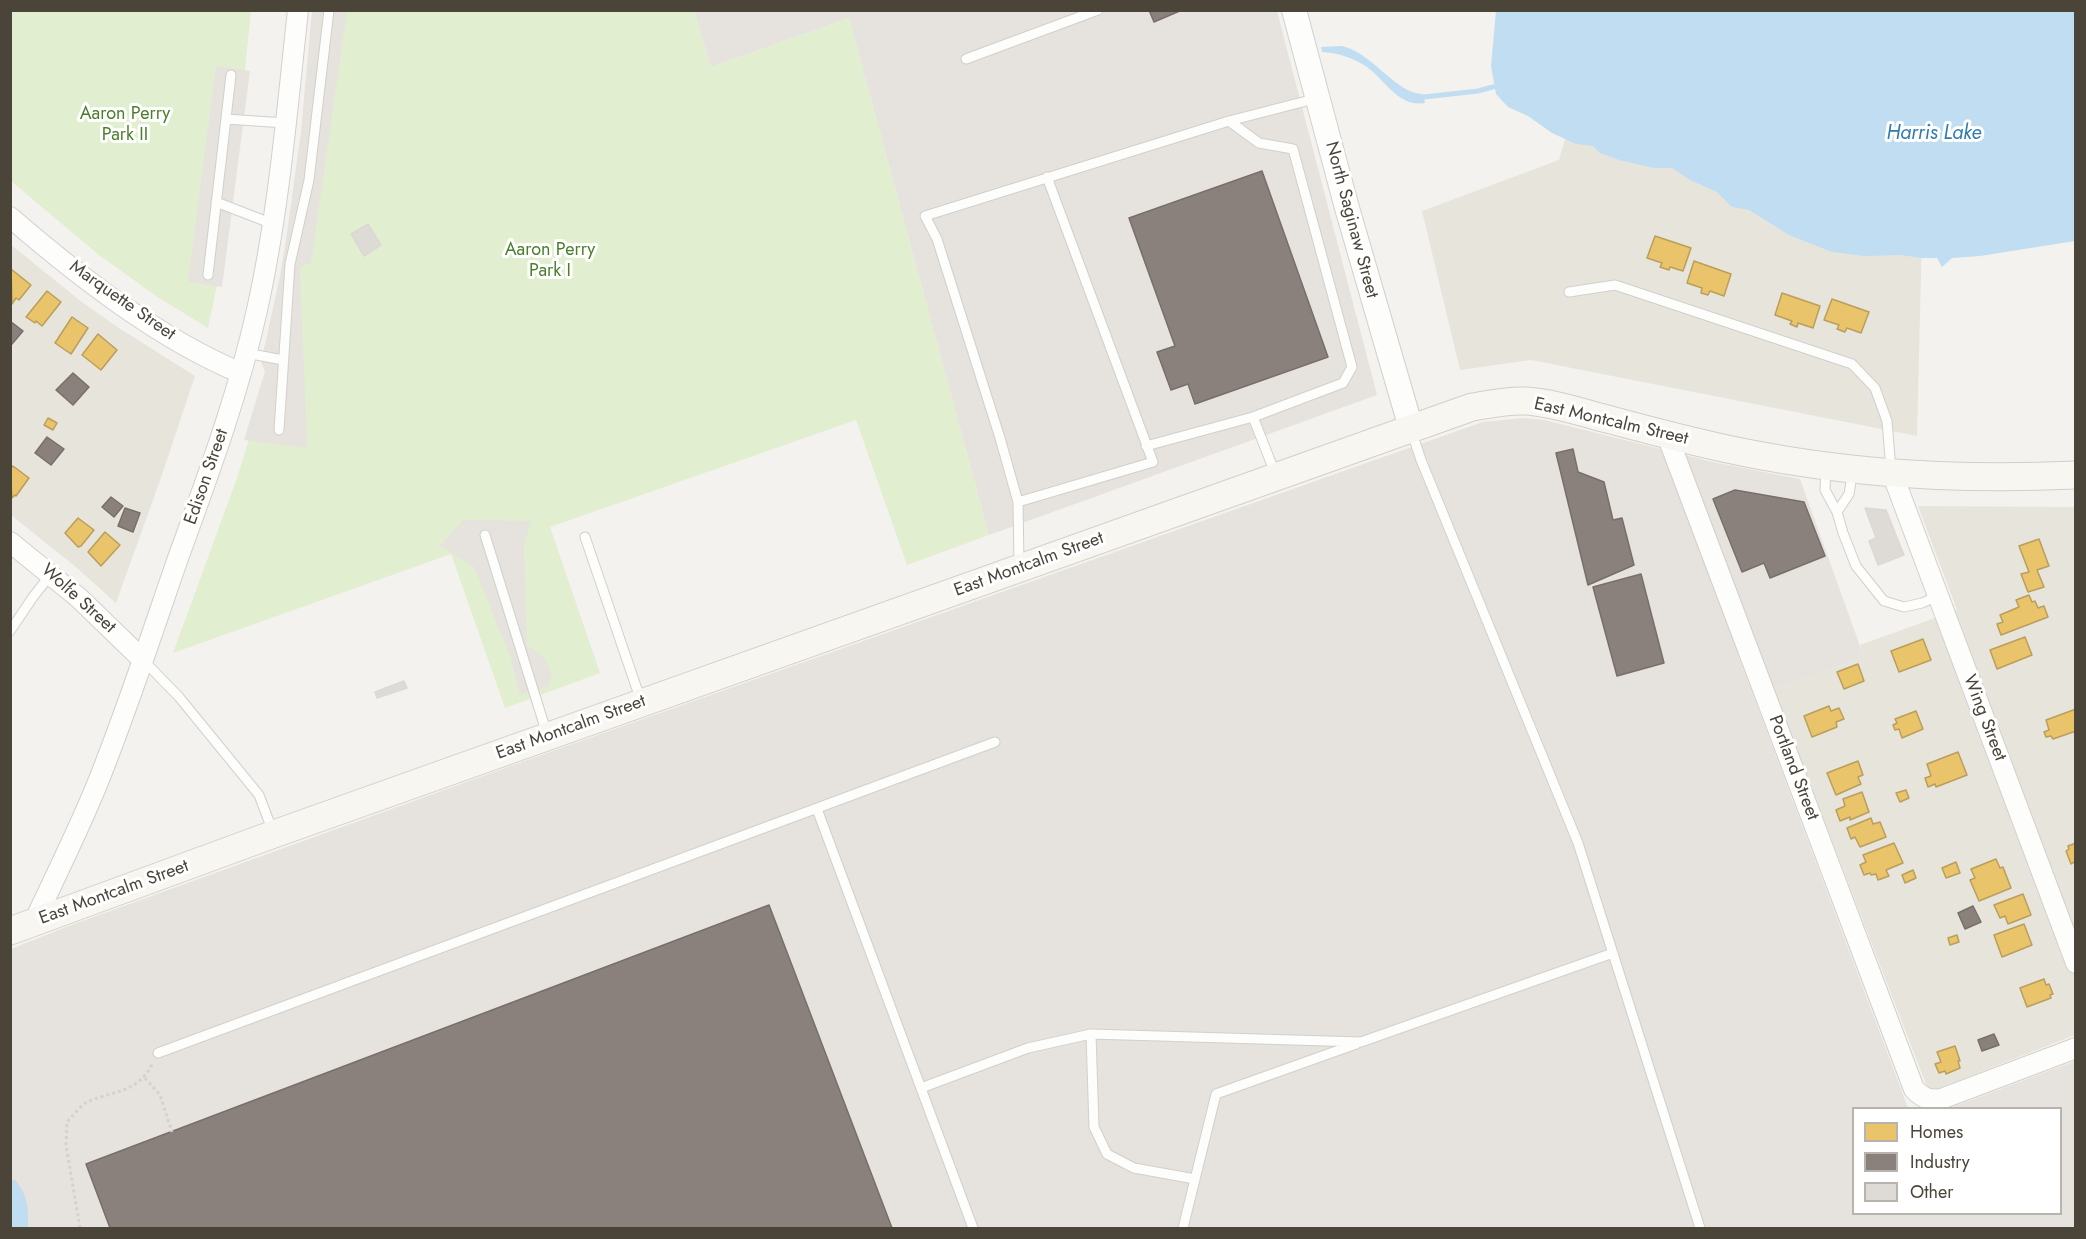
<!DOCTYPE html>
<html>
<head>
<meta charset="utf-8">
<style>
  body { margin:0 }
  #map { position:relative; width:2086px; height:1239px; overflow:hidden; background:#f4f2ee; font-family:Jost,sans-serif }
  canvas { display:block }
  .frame { position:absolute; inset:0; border:12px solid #4b4439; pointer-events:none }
  .legend { position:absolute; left:1852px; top:1107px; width:210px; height:108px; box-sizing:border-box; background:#fff; border:2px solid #b7b4b0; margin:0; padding:8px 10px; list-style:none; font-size:18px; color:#4b4439 }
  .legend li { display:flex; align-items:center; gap:12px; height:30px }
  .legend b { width:30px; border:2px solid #b7b4b0 }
</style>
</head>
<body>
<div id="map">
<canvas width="2086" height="1239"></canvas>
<div class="frame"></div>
<ul class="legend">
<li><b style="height:16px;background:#e9c46a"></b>Homes</li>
<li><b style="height:16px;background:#8a817c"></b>Industry</li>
<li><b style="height:16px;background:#dedbd6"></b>Other</li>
</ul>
</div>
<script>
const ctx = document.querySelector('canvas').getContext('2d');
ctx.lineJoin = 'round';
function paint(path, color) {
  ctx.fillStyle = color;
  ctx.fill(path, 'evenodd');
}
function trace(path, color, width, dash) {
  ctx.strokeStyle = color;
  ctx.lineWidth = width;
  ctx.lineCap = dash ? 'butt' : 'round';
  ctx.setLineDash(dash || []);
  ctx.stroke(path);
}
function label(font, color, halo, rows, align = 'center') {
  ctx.font = font + ' Jost,sans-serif';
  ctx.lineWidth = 6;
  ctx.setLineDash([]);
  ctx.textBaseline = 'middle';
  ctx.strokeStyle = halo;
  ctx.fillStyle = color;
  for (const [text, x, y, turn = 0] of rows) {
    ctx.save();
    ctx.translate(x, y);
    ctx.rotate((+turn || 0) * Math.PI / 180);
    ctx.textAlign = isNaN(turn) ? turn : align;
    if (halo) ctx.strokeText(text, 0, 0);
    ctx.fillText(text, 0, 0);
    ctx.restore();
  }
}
paint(new Path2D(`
  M1578,94l346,60 -7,282 -386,-76 -71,10 -38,-159 137,-51z
  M10,244l72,58 37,26 76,48 -32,96 -47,131 -39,-35 -66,-53z
  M1918,506l157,1v528l-146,57 -155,-402 90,-33 -4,-12 97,-35z`), '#e7e4dc');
paint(new Path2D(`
  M694,11h583l100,384 -388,140 -140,-517 -138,49z
  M1523,418l21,2 169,42 87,17 64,178 -90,33 -17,-46 -20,8 171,456h-54v106h206v-106h-110l125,-47v167h-2064v-279l55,-22 450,-163 839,-297 128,-45z`), '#e6e2de');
paint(new Path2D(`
  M10,11h241l-18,175 -10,70 -15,72 -52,-32 -57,-41 -88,-74z
  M324,11h370l17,56 138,-49 140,517 -82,30 -51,-145 -306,107 50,146 -95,35 -54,-154 -278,99 64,-175 33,-107z`), '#e1eecf');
paint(new Path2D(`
  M312,11h35l-36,252 -11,4 7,181 -63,-8 21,-69 -4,-9 19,-86 8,-50 13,-95z
  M216,66l34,5 -28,216 -34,-5z
  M463,520l68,1 -7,24 3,100 18,14 7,16 -4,12 -28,8 -10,-39 -36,-89 -34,-21z`), '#e6e3df');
paint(new Path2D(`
  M1496,11h579v230l-95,15 -28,2 -10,9 -5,-9h-15l-21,-3 -36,1 -33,-4 -43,-17 -40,-25 -17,-3 -15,-15 -25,-11 -20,-13h-18l-35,-8 -19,-7 -7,-7 -17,-2 -24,-11 -24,-17 -20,-9 -12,-13 -5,-28z
  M1342,46c31,7 54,48 81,48l2,9c-26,5 -40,-23 -58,-36 -14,-9 -28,-14 -45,-15l-1,-5z
  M11,1180h4c14,17 13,28 13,48h-17z`), '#c0ddf1');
const homes = new Path2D(`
  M1655,236l36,12 -8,23 -13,-4 -1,3 -9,-3 2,-4 -15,-5z
  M1694,261l37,13 -7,22 -14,-5 -2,4 -7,-2 1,-5 -15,-5z
  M11,269l20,16 -12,15 -3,-2 -4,6z
  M47,291l14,11 -19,24 -6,-5 -1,2 -9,-6z
  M1782,293l38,13 -7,22 -15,-5 -1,4 -7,-3 2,-3 -17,-6z
  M1832,299l37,13 -8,21 -14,-5 -2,4 -8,-3 2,-4 -15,-5z
  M72,317l16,11 -17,26 -16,-11z
  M98,334l19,16 -16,20 -19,-15z
  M48,418l9,5 -4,7 -9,-5z
  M13,466l16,12 -13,18 -1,-1 -3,3 -2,-29z
  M78,518l16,12 -13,16 -3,1 -13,-14z
  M105,532l15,13 -19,21 -13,-14z
  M2039,539l10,27 -12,4 7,17 -16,5 -7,-18 8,-2 -10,-26z
  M2029,595l3,7 3,-1 3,7 6,-2 4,11 -47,18 -4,-11 6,-2 -3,-7 19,-8 -3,-7z
  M2025,637l7,18 -35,14 -7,-19z
  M1923,639l8,21 -32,12 -8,-21z
  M1858,664l6,17 -20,8 -7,-17z
  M1829,706l2,5 8,-3 5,11 -8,3 1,5 -25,10 -8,-21z
  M2076,709v22l-23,8 -2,-3 -5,1 -2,-5 5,-2 -3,-10z
  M1916,711l7,18 -21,9 -3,-9 -4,1 -2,-5 4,-2 -2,-4z
  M1958,752l9,23 -31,12 -1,-3 -7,3 -3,-9 6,-2 -4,-12z
  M1858,761l5,14 -5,2 3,7 -25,11 -9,-22z
  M1906,790l3,8 -9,4 -4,-9z
  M1862,792l7,20 -19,8v-3l-10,4 -4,-11 9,-4 -2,-7z
  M1871,818l2,6 7,-2 6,15 -26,10 -5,-10 -4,2 -4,-11z
  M1894,843l9,20 -17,7 3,6 -11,4 -2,-6 -5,1 -1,-2 -6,2 -4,-10 6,-3 -3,-7z
  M2076,843v23h-1l-1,-4 -3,2 -5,-13 3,-2 -1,-3z
  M1996,859l4,9 3,-1 8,21 -32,13 -9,-21 5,-2 -4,-9z
  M1956,862l4,11 -14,5 -4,-10z
  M1913,870l3,8 -11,5 -3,-8z
  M2023,894l8,21 -23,9 -3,-8 -5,2 -6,-13z
  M2024,924l8,21 -30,12 -8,-22z
  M1957,935l2,7 -9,3 -2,-7z
  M2044,979l2,6 3,-1 4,10 -3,1 1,3 -24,9 -7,-19z
  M1955,1046l5,15h-2l2,7 -14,6 -1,-3 -6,2 -4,-9 6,-2 -4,-10z`);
paint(homes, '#e9c46a');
trace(homes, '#ba9e5b', 1.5);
const industry = new Path2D(`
  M1149,10h33l-28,12z
  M1262,171l66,186 -133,47 -7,-20 -17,6 -14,-38 18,-6 -46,-128z
  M10,321l13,10 -11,13 -2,-1z
  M73,373l16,14 -16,18 -17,-15z
  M47,437l17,12 -13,16 -16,-12z
  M1573,449l5,23 26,10 9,38 9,-2 12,47 -46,20 -32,-132z
  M1735,490l69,12 21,54 -55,22 -6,-15 -22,9 -29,-73z
  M111,497l12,9 -9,11 -12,-10z
  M125,508l15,5 -7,19 -15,-6z
  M1641,574l23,89 -47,13 -24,-89z
  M769,905l123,323h-782l-24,-64z
  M1973,906l8,16 -16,7 -7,-16z
  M1994,1034l5,11 -17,6 -4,-11z`);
paint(industry, '#8a817c');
trace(industry, '#776f68', 1.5);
trace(new Path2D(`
  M1424,97l54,-6 15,-4`), '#c0ddf1', 5);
const building = new Path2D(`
  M368,224l13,21 -17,11 -13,-22z
  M1865,508l21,2 18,45 -26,10 -9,-24 7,-3z
  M404,681l3,7 -30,10 -2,-6z`);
paint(building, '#dedbd6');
trace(building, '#dcd9d4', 1.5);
const service = new Path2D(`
  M966,59l132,-49
  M226,119l59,4
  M1229,121l30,22 34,6 59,218 -9,16 -90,34
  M1047,177l106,285 -135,40 -18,-64 -63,-199 -12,-23 304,-95 89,-23
  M216,202l57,22
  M208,275l23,-200
  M1569,292l46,-7 237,79 23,24 12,33 4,49
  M246,353l37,7
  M279,430l11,-166 19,-84 20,-170
  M1411,430l10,30 157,383 122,385
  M1146,446l107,-29 22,56
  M1826,468l-1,22 12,22 6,21 13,33 28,35 20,6 18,-4 16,-7
  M1018,502l1,63
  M1837,512l12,-18 4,-24
  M485,535l62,199
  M585,537l56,164
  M10,631l23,-34 18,-23
  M143,660l36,37 80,98 14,37
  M817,809l156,419
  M1091,1034l3,93 13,27 27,14 61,11
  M158,1053l837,-311
  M921,1088l107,-40 63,-14 270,8 252,-89
  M1183,1228l33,-134 140,-50`);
const minor = new Path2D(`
  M10,217c67,58 149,122 231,156
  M1667,435l247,654c8,9 16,12 27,10l135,-51
  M1892,473l184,490
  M10,542l69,56 64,62
  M34,922c21,-45 43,-89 62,-135 30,-74 55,-151 81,-226 30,-83 61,-165 80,-251 22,-99 30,-200 41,-300`);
const tertiary = new Path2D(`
  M1294,10l53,198 64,220`);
const secondary = new Path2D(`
  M10,931l264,-97 1198,-427c18,-3 36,-7 54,-6 29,2 57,12 85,19 48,13 97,26 146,35 105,20 212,25 319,20`);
trace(service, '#d2d0cb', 11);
trace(minor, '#d2d0cb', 22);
trace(tertiary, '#d2d0cb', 26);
trace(secondary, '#d3cfc5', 29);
trace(new Path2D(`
  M145,1078l15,17 12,37
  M80,1228l-14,-83 1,-23c6,-6 13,-16 20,-20 27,-12 50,-8 66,-39`), '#d3d2cc', 3, [3, 3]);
trace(service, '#fdfdfc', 9);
trace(minor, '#fdfdfc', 20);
trace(tertiary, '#fdfdfc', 24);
trace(secondary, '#f7f6f1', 27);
label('18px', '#4a7f2a', '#fff', [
  ["Aaron Perry",125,115],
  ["Park II",125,136],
  ["Aaron Perry",550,251],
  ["Park I",550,272]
]);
label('18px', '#4b4439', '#fff', [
  ["North Saginaw Street",1351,220,75],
  ["Marquette Street",122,301,35],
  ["East Montcalm Street",1611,422,13],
  ["Edison Street",207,477,-71],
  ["East Montcalm Street",1029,565,-20],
  ["Wolfe Street",78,599,42],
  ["Wing Street",1984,718,69],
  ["East Montcalm Street",571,728,-20],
  ["Portland Street",1793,768,69],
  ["East Montcalm Street",114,893,-20]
]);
label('italic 20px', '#2e7ab2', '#fff', [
  ["Harris Lake",1934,134]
]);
</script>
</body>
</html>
